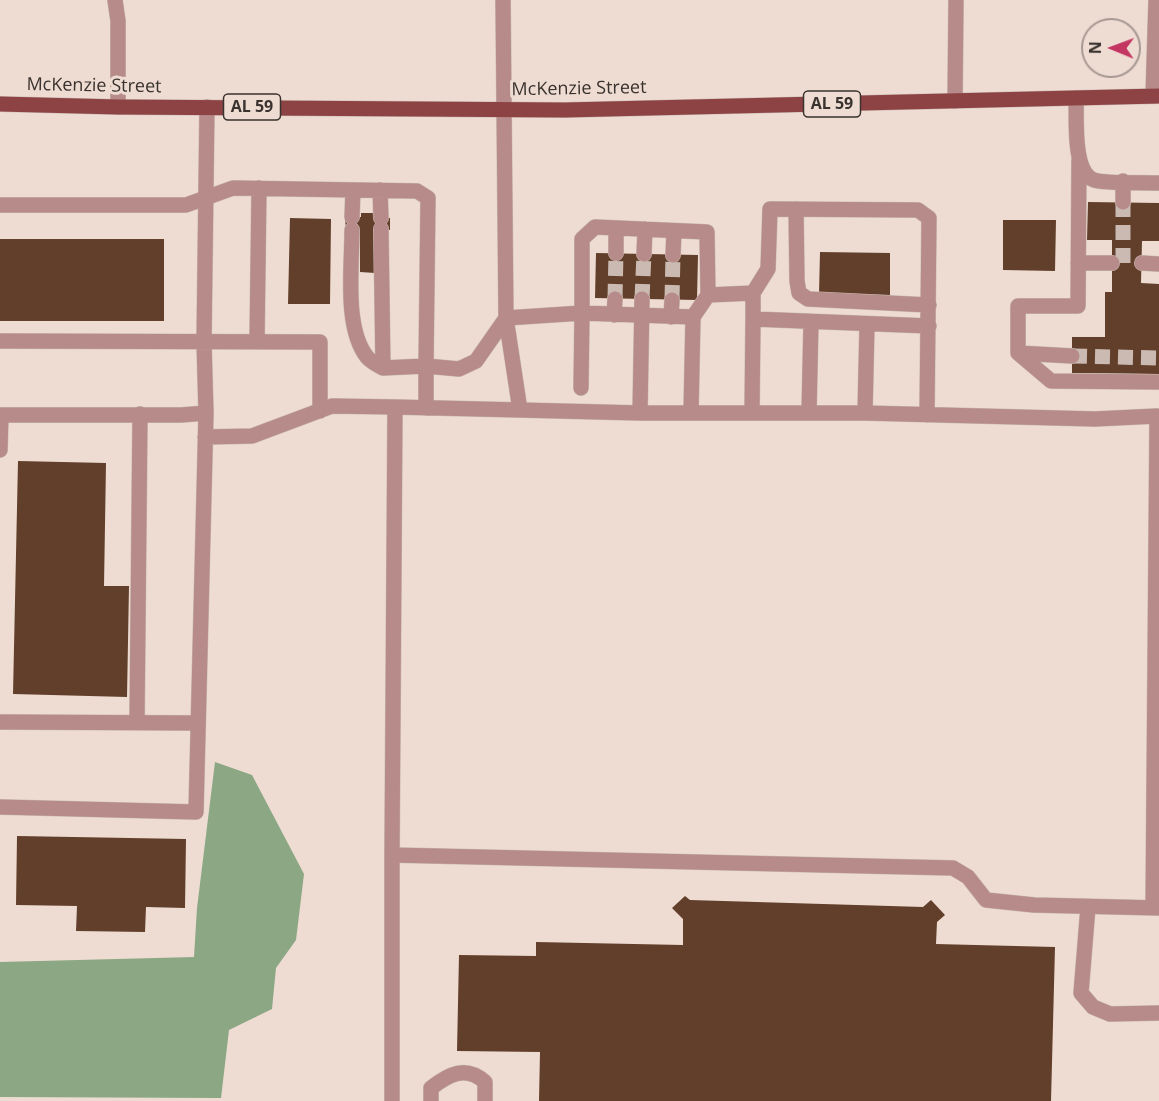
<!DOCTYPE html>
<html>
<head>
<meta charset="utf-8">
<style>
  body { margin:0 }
  #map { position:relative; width:1159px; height:1101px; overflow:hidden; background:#eedcd3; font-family:"Open Sans",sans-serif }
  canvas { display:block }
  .north { position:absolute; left:1081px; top:18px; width:60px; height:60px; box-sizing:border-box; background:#eedcd3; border:2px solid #a69891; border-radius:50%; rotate:271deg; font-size:16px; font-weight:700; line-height:24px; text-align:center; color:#39322e }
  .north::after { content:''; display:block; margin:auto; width:21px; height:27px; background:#c43662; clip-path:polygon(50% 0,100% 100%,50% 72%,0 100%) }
</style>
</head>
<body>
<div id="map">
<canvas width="1159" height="1101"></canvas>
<div class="north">N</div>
</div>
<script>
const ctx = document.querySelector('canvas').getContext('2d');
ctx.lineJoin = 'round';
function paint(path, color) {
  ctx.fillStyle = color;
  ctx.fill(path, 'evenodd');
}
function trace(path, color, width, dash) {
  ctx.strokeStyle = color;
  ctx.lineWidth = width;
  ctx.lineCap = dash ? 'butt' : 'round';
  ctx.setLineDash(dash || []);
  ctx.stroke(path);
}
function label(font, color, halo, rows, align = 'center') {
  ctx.font = font + ' "Open Sans",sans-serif';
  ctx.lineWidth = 6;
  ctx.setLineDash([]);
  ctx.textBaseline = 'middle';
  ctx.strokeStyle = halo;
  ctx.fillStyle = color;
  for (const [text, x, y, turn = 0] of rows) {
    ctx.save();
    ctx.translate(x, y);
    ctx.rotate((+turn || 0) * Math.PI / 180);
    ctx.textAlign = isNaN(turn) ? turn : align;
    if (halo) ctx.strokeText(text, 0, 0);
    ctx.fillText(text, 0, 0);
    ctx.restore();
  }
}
paint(new Path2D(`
  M215,762l37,13 52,99 -8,66 -20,28 -4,41 -43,21 -8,68 -221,-1v-135l194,-5 3,-49z`), '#8ba783');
paint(new Path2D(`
  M1088,202l71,1v38h-17l-1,42 18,1v90l-87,-1v-36h33v-45h7v-52h-25z
  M361,213h16l-1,4 14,1v12l-15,-1v44l-15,-1v-41h-14l-1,-14h16z
  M290,218l41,1 -1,85h-42z
  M1003,220h53l-1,51 -52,-1z
  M0,239h164v82h-164z
  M820,252l70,1v42l-71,-1z
  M596,253l102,2 -1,45 -102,-2z
  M18,461l88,2 -2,123h25l-2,111 -114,-3z
  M17,836l169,3 -1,69 -39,-1 -1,25 -69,-1 1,-25 -61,-1z
  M685,896l5,4 233,7 8,-7 14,15 -8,7 -1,22 119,3 -4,154h-512l1,-49 -83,-1 2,-96 77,1v-14l147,3v-26l-11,-11z`), '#623f2a');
trace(new Path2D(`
  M1123,263v-61
  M615,299l1,-46
  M642,299l2,-45
  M672,300l1,-45
  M1072,356l87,2`), '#cabab2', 15, [15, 8]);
const minor = new Path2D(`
  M115,0l3,21v86
  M503,0l3,318 14,92 -125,-3 -3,448 561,13 15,9 18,23 48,5 125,3
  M1153,96l3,-96
  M1076,98c1,20 -4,74 18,82 11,4 51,2 65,3
  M955,101l1,-101
  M1079,160l-1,146h-60v47l33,28 108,1
  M1123,181v21
  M380,190l1,28
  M0,205h186l47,-17 184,3 11,7 -2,168 33,3 17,-8 30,-43 76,-5 -1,75
  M796,209l1,72 2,12 9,6 121,6
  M352,217l1,-27
  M381,229l2,139 43,-2v42
  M352,230c0,37 -8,98 15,127 4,5 11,8 16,11
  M616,253v-25
  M644,254l1,-25
  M673,255l1,-24
  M1078,263h34
  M1142,263l17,1
  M708,295l-1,-63 -112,-5 -13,12v74l111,4 15,-22 45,-2
  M614,315l1,-16
  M671,317l1,-17
  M0,341l320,1v69
  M257,342l2,-154
  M1018,353l54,3
  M520,410l120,3h225l230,6 62,-3 -4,492
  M752,412l1,-93
  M640,413l2,-114
  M691,413l2,-96
  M809,413l2,-91
  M865,413l2,-88
  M0,415h181l25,-2 -2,-71 3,-235
  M927,415l2,-197 -11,-8 -148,-1 -2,60 -15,24v26l176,7
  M205,437l47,-1 80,-30 63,1
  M0,450l1,-35
  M0,722l198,1
  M137,722l3,-308
  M0,807l196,5 10,-399
  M392,855v246
  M1088,907l-7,86 12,14 17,7 49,-1
  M431,1101v-13c18,-14 35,-23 54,-6v19`);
const major = new Path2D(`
  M0,104l118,3 447,3 594,-14`);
trace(minor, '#cabab2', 16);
trace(major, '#cabab2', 16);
trace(minor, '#b78b8a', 15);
trace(major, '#8d4244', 15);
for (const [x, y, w] of [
  [832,104,57],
  [252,107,57]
]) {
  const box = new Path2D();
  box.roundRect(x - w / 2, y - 13, w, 26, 4.5);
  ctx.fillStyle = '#eedcd3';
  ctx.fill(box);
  trace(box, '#39322e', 1.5);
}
label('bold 16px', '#39322e', null, [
  ["AL 59",832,104],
  ["AL 59",252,107]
]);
label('18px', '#39322e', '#eedcd3', [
  ["McKenzie Street",94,86,1],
  ["McKenzie Street",579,89,-1]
]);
</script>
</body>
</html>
